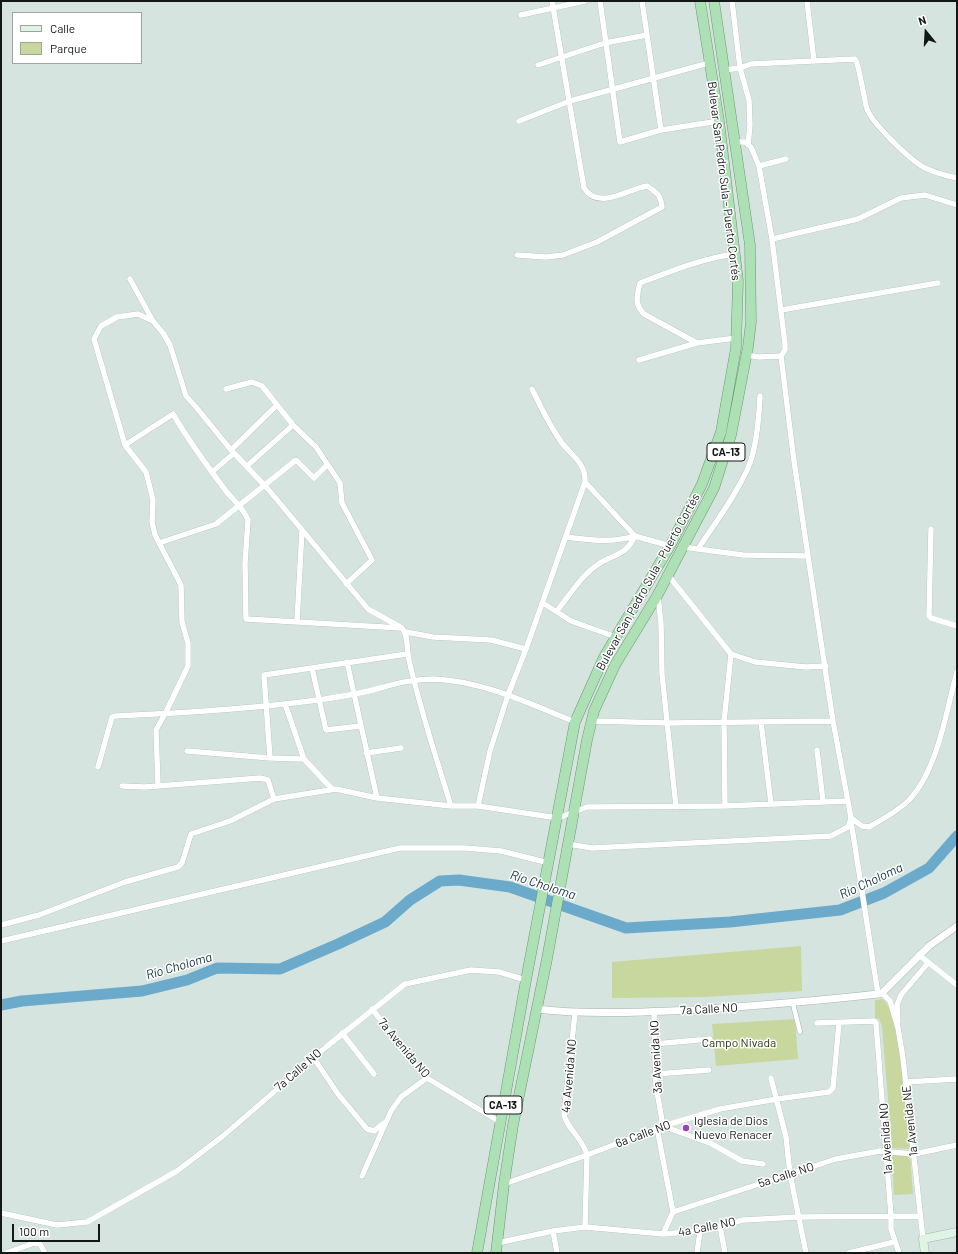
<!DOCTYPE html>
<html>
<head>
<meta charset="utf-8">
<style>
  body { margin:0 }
  #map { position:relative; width:958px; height:1254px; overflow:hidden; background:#d6e4e0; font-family:Barlow,sans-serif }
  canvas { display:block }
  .frame { position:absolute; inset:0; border:2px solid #131816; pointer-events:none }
  .legend { position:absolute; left:12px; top:12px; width:130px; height:52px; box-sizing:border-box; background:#fff; border:1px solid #a1a3a2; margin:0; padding:5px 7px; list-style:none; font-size:12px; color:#131816 }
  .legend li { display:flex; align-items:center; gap:8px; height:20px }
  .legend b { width:20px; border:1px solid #a1a3a2 }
  .north { position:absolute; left:906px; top:12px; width:40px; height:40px; -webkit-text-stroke:3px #fff; paint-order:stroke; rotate:342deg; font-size:11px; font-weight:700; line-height:16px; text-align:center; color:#131816 }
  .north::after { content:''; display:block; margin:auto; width:14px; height:18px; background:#131816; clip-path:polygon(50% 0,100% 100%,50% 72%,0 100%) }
  .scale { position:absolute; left:12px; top:1224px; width:88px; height:18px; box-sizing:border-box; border:2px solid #131816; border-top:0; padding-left:5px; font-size:12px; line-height:14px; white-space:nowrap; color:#131816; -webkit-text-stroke:3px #fff; paint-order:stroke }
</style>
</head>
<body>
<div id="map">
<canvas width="958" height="1254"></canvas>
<div class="frame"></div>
<ul class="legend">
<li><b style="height:5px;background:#e0f4e3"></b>Calle</li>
<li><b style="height:11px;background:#c7d79d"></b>Parque</li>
</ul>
<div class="north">N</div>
<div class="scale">100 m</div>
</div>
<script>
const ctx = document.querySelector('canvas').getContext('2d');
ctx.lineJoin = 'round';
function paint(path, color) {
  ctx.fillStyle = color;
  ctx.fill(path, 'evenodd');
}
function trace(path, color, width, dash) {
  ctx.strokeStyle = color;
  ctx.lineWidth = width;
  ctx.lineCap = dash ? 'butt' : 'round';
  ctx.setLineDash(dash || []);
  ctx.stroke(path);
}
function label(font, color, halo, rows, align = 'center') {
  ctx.font = font + ' Barlow,sans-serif';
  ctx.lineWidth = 3;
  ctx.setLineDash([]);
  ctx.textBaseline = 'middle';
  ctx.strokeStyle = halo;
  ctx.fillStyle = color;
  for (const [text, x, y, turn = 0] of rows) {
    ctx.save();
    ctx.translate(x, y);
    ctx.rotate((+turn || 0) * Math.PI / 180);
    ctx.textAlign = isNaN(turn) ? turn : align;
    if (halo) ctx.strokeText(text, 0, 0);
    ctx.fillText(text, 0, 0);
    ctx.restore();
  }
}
paint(new Path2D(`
  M801,946l1,45 -97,6 -93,1v-36z
  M883,999c17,13 24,124 27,150l-18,-1 -10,-122 -3,-7 -4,-1v-18z
  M795,1019l3,40 -82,7 -4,-42z
  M892,1154l18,1 3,39 -19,1z`), '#c7d79d');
trace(new Path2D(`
  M1,1005l21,-4 120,-10 45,-11 30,-12 63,1 58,-25 47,-22 25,-22 30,-19 19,-1 51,7 116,41 104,-6 110,-12 44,-17 45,-25 28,-32`), '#6caacb', 11);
const pedestrian = new Path2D(`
  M793,1004l7,28`);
const minor = new Path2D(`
  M600,1l20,141 41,-12 58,-9
  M642,1l19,129
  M732,1l8,67 9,32 1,25 -2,20
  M807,1l7,60
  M521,15l64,-14
  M538,65l67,-22 42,-8
  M724,70l16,-2 11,-4 104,-5c4,4 9,41 12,50 5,14 44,52 58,59 9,4 22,8 32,10
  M519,121l51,-20 139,-38
  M735,142h10l6,5 8,19 13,73 13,105v6l-4,6 -22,1 -12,-2
  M759,166l27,-7
  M772,239l86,-20 43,-21 24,-3 32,10
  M517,255l29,2 17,-2 34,-13 65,-35c-1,-11 -5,-15 -15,-21 -20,3 -48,25 -63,2l-32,-187
  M130,279l23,42
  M781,310l157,-27
  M697,343l-53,-29c-10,-10 -7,-18 -4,-31 31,-12 63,-25 96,-29
  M781,356l12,98 15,102
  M639,360l58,-17 39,-5
  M226,389l26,-7 10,4 31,39 23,22 24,36 2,20 30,57 -26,24
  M125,445l48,-31c16,27 34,52 53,77 7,9 18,18 22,29l-3,43 1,56 155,9
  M231,450l45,-44
  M247,466l46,-41
  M212,472l22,-19
  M585,482l50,54 35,10
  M931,529l-2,87 2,2 26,8
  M566,537c22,3 47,6 69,-1
  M159,543l57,-19 80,-64 18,18 13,-13
  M684,547l14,2c17,-26 37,-52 50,-81 8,-18 11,-51 12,-72
  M668,575l63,79 24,8 51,5 20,-1
  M658,596l3,27 1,51 14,133
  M543,603l28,18 45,16
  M557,611c12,-15 24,-35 40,-46 17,-12 27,-7 38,-29
  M297,621l5,-90
  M406,632l27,5 58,3 35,9
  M347,662l30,136
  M312,668l14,62 34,-4
  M285,704l19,55 28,30
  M592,721l76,2 165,-2 -25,-165 -65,-1 -45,-6
  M833,721l18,97 11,8 7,1c14,-8 31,-17 41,-28 28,-30 36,-88 47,-127
  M761,722l10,82
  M817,750l6,51
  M187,751l83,7 34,1
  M366,753l35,-5
  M270,758l-6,-83 143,-21
  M98,767l14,-50 3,-1c68,-3 136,-7 203,-16 20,-3 42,-6 62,-12 18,-5 34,-9 54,-9 49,2 96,25 141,43
  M158,785l-2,-55 9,-16 23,-48v-23l-6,-21 -1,-37 -26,-50 -3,-13 1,-22 -7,-28 -21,-27 -31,-106 7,-13 16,-9 21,-3 15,7 10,12 7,12 16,51 10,11 35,43 37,39 100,120 34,19c7,8 4,21 7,32 11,49 27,97 42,146
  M122,786l23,1 115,-9 8,2 6,19
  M478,806l12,-55 18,-56 18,-46 59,-167c1,-19 -13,-26 -23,-39 -12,-16 -21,-36 -30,-54
  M725,806l-1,-84 7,-68
  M851,821l27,173
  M568,844l24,4 239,-12 17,-9 3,-9
  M1,925l38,-10 86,-33 53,-15 4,-4 9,-29 39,-13 44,-22 62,-10 41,9 74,8h27l80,12 29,-11 138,-1 123,-5
  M1,941l399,-93h65l36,3 48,12
  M919,955l38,30
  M882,993l8,8 8,27 5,30 20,181
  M372,1009l55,69 73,44
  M654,1012l2,74 7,40 49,18 30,17 21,3
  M575,1013l-11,102c4,15 19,24 23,40l-2,72
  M898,1022l-1,-17 4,-10 27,-32
  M817,1023l57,-2 2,2 15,193v13l8,24
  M342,1033l32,41
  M654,1044l56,-5
  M313,1057l25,37 29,35 7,2 10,-8
  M655,1074l54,-4
  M771,1078l15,59 4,37 16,79
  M906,1082l51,-3
  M657,1128l16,84 -10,22
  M362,1176l29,-65 10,-14 26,-19
  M504,1184l83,-29 76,-29 57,-17 57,-10 52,-7 4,-4 6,-65
  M673,1212l163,-53 44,-8 34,3 43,-9
  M1,1213l56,12 30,-3 90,-51 46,-35 103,-89 79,-63 66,-14 28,2 27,8
  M720,1226l5,27
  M553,1231l4,22
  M497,1243l56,-12 32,-4 78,7 37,-3 43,-11 55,-3 122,-1
  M6,1253l28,-10 6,1 5,9
  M697,1253l3,-22
  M849,1253l45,-11`);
const tertiary = new Path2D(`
  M536,1009c52,6 103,3 155,1 62,-4 125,-9 187,-16l4,-1 47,-47 28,-20`);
const secondary = new Path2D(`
  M925,1253l-2,-14 34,-7`);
const trunk = new Path2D(`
  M477,1253l49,-273 49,-258 29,-65 66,-111 32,-62 19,-52 15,-84 2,-67 -19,-160 -19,-120
  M496,1253l8,-69 9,-59 34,-166 40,-219 7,-29 21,-46 42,-69 57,-108 17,-53 17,-88 3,-25 -1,-77 -36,-244`);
trace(pedestrian, '#a6b4b0', 5.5);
trace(minor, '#a6b4b0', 6);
trace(tertiary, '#a6b4b0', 8);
trace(secondary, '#a6b4b0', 9);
trace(trunk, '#6a9572', 11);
trace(pedestrian, '#fff', 4.5);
trace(minor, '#fff', 5.5);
trace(tertiary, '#fff', 7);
trace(secondary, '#e0f4e3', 8);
trace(trunk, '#aee0b6', 10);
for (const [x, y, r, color] of [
  [686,1128,4,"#9745b5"]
]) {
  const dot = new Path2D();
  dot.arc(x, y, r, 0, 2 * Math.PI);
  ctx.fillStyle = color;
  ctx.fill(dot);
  trace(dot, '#fff', 1.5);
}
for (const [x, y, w] of [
  [726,452,38],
  [503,1105,38]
]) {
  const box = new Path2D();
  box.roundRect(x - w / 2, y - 9, w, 18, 3);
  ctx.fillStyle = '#fff';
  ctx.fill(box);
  trace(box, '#131816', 1);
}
label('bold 11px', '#131816', null, [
  ["CA-13",726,452],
  ["CA-13",503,1105]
]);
label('12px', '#131816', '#fff', [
  ["Bulevar San Pedro Sula - Puerto Cortés",724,181,83],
  ["Bulevar San Pedro Sula - Puerto Cortés",648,582,-61],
  ["7a Calle NO",709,1009,-3],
  ["7a Avenida NO",404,1048,50],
  ["3a Avenida NO",656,1057,-93],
  ["7a Calle NO",298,1070,-41],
  ["4a Avenida NO",569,1076,-85],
  ["1a Avenida NE",910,1121,-96],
  ["6a Calle NO",643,1134,-20],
  ["1a Avenida NO",886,1139,-94],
  ["5a Calle NO",786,1175,-18],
  ["4a Calle NO",707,1227,-11]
]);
label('12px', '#2b3508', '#fff', [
  ["Campo Nivada",739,1043]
]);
label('12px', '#131816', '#fff', [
  ["Iglesia de Dios",694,1121],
  ["Nuevo Renacer",694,1135]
], 'left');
label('italic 13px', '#112f3d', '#fff', [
  ["Río Choloma",871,881,-25],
  ["Río Choloma",543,885,18],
  ["Río Choloma",179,966,-16]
]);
</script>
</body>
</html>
